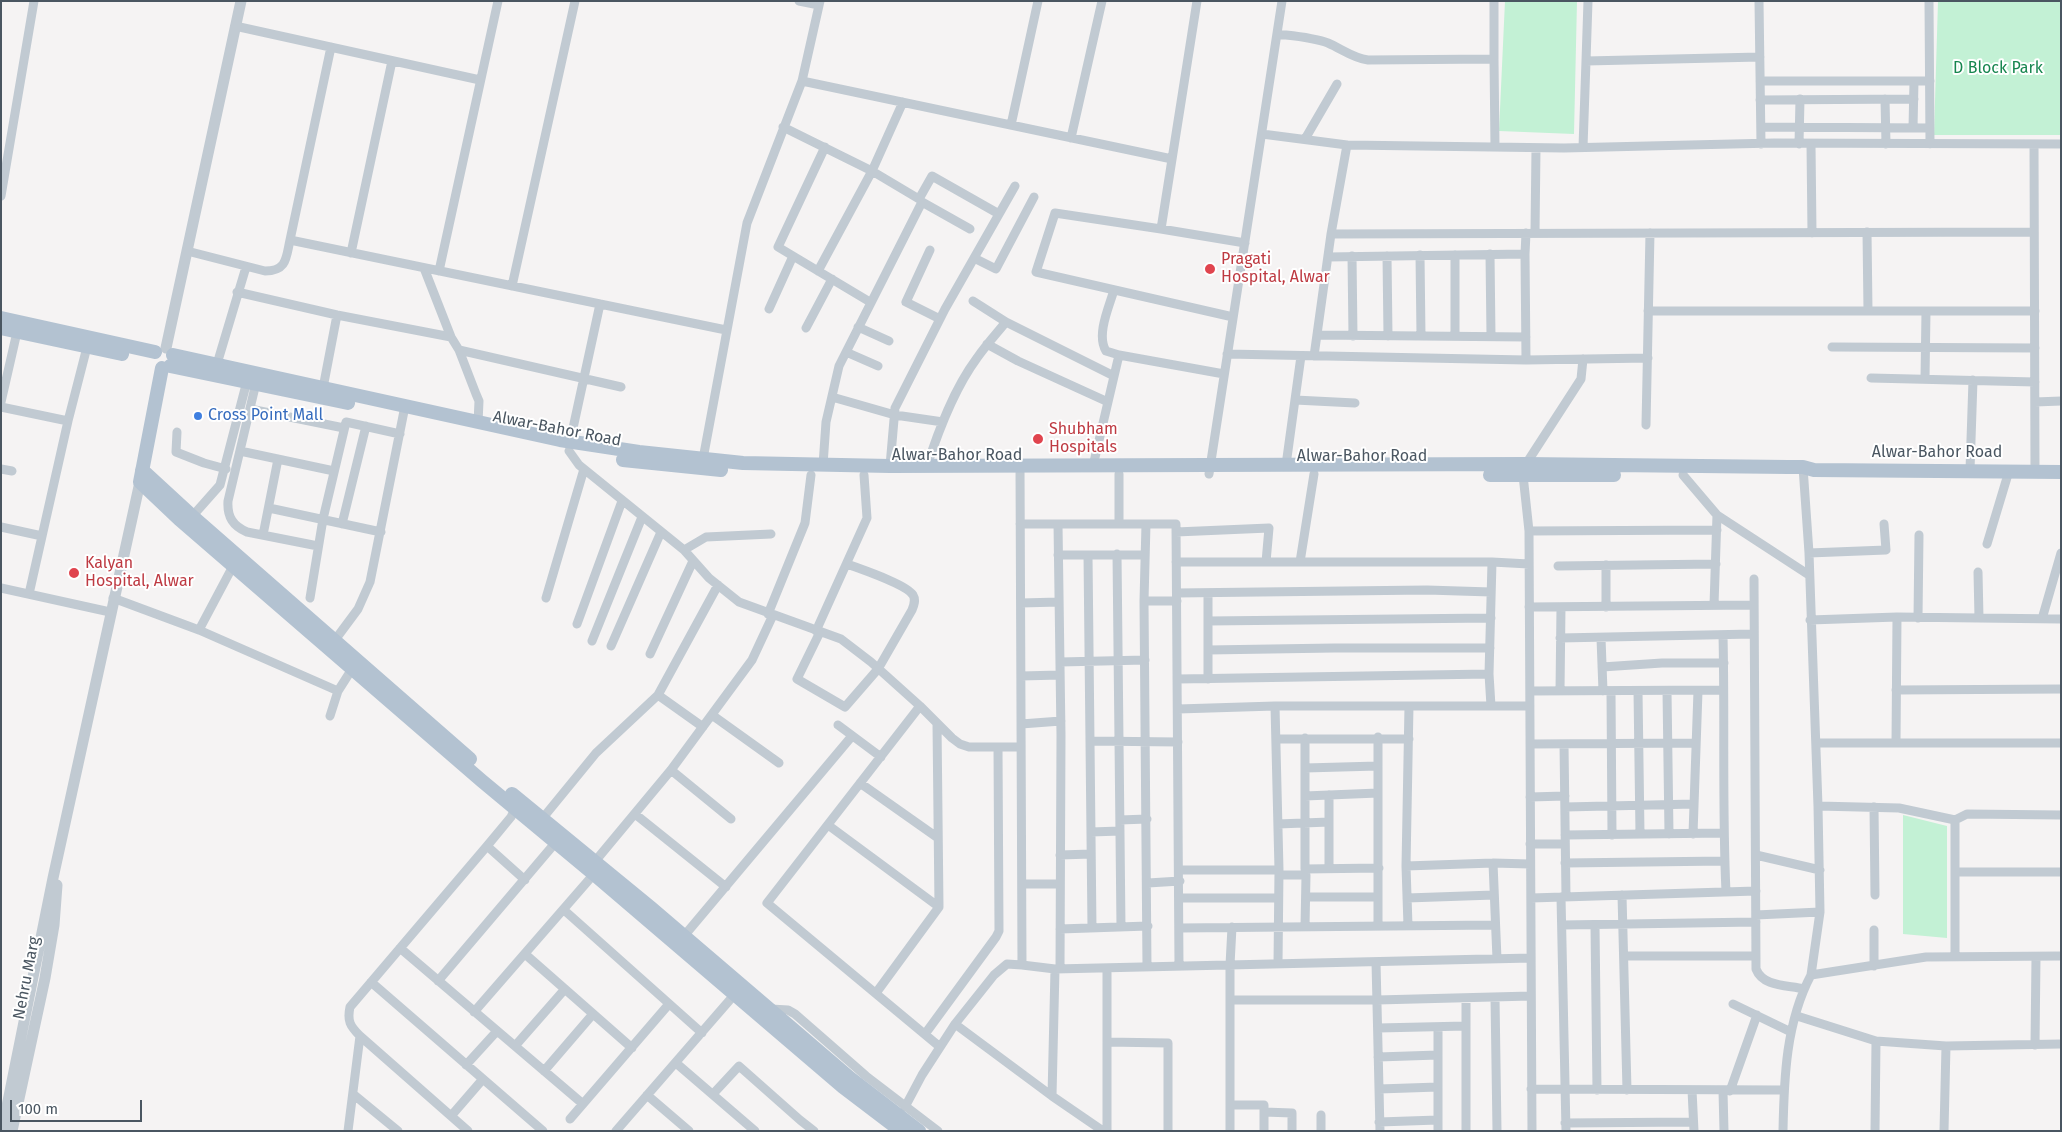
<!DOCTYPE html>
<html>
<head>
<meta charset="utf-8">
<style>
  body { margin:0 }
  #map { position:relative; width:2062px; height:1132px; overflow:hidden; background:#f5f3f3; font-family:"Fira Sans",sans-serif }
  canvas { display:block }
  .frame { position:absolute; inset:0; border:2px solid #4a5661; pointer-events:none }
  .scale { position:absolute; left:10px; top:1100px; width:132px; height:22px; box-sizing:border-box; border:2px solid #4a5661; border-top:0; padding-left:6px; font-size:15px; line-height:18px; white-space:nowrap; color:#4a5661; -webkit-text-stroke:4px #fff; paint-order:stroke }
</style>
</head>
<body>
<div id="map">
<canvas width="2062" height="1132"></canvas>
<div class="frame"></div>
<div class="scale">100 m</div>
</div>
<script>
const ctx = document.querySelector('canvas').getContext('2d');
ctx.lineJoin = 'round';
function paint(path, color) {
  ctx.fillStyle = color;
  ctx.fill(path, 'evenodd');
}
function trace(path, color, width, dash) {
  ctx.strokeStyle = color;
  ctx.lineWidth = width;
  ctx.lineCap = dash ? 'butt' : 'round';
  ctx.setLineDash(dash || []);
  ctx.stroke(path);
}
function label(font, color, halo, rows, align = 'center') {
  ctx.font = font + ' "Fira Sans",sans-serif';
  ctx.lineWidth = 4;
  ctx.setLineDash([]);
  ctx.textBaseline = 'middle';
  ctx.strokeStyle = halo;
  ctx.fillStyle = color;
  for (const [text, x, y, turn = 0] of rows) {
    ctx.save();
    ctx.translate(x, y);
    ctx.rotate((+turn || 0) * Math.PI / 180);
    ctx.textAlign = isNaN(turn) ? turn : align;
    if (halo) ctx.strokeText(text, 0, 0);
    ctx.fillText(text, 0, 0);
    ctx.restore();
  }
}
paint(new Path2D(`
  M1505,1h72l-3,133 -75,-3z
  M1938,1h123v134h-127z
  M1903,815l44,11v112l-44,-4z`), '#c3f1d5');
trace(new Path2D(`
  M799,1l20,4
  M1197,1l-36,228 84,14
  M1759,1l2,143
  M1929,1l1,143
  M235,26l245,54
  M1277,34c17,2 35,3 51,9 14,6 25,15 40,17l126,-1v-58
  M1494,59l1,88
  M1586,61l2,-60
  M802,81l370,78
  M1760,81h170
  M1885,99l1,45
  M1760,100l154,-1
  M1011,125l27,-124
  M783,127l89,44 47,28 13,-23 67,38
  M1761,127l169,1
  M1913,128l1,-47
  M1262,134l85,11 217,3 210,-5 287,1
  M1071,138l31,-137
  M1305,139l32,-55
  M1799,144l1,-45
  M1811,144l1,89
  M2034,144l1,328
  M825,147l-47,100 92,55
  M1583,147l3,-86 174,-4
  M1,196l33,-195
  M1161,229l-106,-16 -19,59 197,45
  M1867,232l1,79
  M1535,233l1,-85
  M1331,234l703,-2
  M290,240l436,90
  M930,250l-24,52 34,17
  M187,251l78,20c22,0 21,-13 25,-31l41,-193
  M351,253l41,-192
  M1490,254l1,82
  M1420,255l1,81
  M1455,255v81
  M1352,256l1,80
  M1387,256l1,80
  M1328,257l197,-3
  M974,258l22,11 38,-72
  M424,268l27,69 8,13 17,44 3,7 -1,22
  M439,271l59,-270
  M818,271l54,-100 31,-69
  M512,286l63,-285
  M237,292l100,23 114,22
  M973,301l33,21 108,54
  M769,309l24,-53
  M1648,311h387
  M858,327l31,14
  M806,328l26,-49
  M1317,335l209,2
  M987,344l31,17 90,41
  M1832,347l203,1
  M459,350l162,37
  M846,352l32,14
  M1227,354l299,6 122,-2
  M1119,355l105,19
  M1314,356l17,-122 16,-89
  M1526,360l-1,-106 1,-21
  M217,364l29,-97
  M1871,378l164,4
  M1925,379l1,-68
  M256,383l-28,118c-1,16 5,25 19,31l71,14
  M323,388l14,-73
  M832,397l63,18 48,7
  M1295,400l60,3
  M1,402l16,-70
  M2035,402l26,-1
  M1,407l67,14
  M250,409l94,19
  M1646,425l4,-192
  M177,432l-1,20 28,11 22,6
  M570,442l30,-138
  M240,451l94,20
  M569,451l10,14 105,85 25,28 30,24 102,37 30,23 49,44 32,32 8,6 9,3h52
  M703,459l44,-236 55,-142 18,-80
  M823,465l3,-43 13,-56 83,-164 48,27
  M1286,465l15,-109
  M890,466l5,-58 50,-99 70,-123
  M927,466c12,-37 27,-77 50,-108 9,-13 19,-24 29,-36
  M1093,466l26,-111 -13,-4c-10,-16 3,-44 8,-61
  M1803,467l6,86 9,253 81,2 56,12v137
  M1,469l11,2
  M1970,470l3,-90
  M1209,474l73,-473
  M1683,475l34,40 92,60
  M269,508l112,24
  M189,520l31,-35 27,-104
  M342,524l24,-98
  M1020,524h156l3,442
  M1058,524l3,211 -1,234
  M1119,524v-50
  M1146,524l-2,77 3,366
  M1,527l41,9
  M1529,531l188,-1
  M1176,532l93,-4 -3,34
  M263,535l15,-76
  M1987,544l22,-73
  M684,550l22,-13 65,-3
  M1809,553l77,-3 -2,-26
  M1117,554l4,373
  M1058,555h87
  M1088,555l4,373
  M1176,562h316l37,2
  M1300,562l14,-88
  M1558,566l158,-2
  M1978,572l1,46
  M1754,579l2,390c7,18 31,16 48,20
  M1,588l109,24
  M1177,593l250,-3 64,2
  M29,594l39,-173 19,-74
  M113,598l86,32 139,61
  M310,598l13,-79 23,-97 54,12
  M546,598l38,-129
  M1144,601h33
  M1021,603l38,-1
  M1714,605l3,-90
  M1529,607l225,-2
  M1606,607v-42
  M768,614l37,-91 6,-48
  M1918,618l1,-83
  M2042,619l19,-66
  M1810,620l87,-3 164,2
  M1208,621l283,-3
  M577,624l45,-123
  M199,630l34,-64
  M816,631l51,-113 -3,-43
  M820,632l-23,47 48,28 33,-38 34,-59c2,-5 4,-10 1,-15 -7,-11 -53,-26 -66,-31
  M1723,635c2,86 -1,172 3,257
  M1560,638l193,-4
  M1601,638l2,53
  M592,641l50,-124
  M332,644l26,-35 12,-27 35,-176
  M611,646l50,-114
  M1208,650l126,-2h156
  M650,654l43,-93
  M1060,662l85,-2
  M1602,667l60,-4h62
  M1021,676l39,-1
  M1178,679l311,-5
  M1208,679v-86
  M1896,690l165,-1
  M1530,691l193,-1
  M1560,691l1,-84
  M1611,691l1,144
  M1638,691l2,143
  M1667,691l2,143
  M658,695l45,32
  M920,706l-153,197 173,144
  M1275,706l4,164 -1,94
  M1491,706l-2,-32 3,-112
  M1178,709l97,-3h255
  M712,715l67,48
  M330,716l8,-25 14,-22
  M1021,724l40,-3
  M838,725l43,32
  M1305,738v131l74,-1
  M1276,739h133
  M1090,741l88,1
  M1817,743h244
  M1896,743l1,-126
  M1530,744l166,-1
  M1564,744l2,153
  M1305,768l73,-2
  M671,770l60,49
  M860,783l78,55
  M1305,796l73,-3
  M1530,797l35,-1
  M1565,807l129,-3
  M1874,807l1,88
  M635,814l91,73
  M542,819l54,-66 62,-58 60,-110
  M1120,820l27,-1
  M1955,820l12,-6 94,1
  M1278,824l51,-2
  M828,825l111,82
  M1091,832l29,-1
  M1693,834l5,-143
  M1565,835l159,-2
  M1530,844h35
  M487,846l38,34
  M1060,855l31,-1
  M1756,855l64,15
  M1493,863l4,96
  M1565,863l160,-2
  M592,865l79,-95 81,-110 21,-45
  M1406,866l87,-3 37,1
  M1329,868v-73
  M1180,870h99
  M1955,872h106
  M1279,875h27l-1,52
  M1148,883l32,-2
  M1022,884h38
  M1622,895l5,195
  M1306,897h72
  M1561,897l5,234
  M1180,898h98
  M1407,898l87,-3
  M1531,898l225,-7
  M564,910l138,123
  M1756,915l64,-3
  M1562,925l194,-3
  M1595,925l2,165
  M1378,926v-189
  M1408,926l-2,-60 3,-160
  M1180,928l315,-3
  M1060,929l88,-3
  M1874,930v36
  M684,936l168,-200
  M400,948l183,156
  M525,954l107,94
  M1624,956h132
  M1376,962l4,169
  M1022,965l33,4 476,-11
  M1107,968v163
  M1811,975l9,-63 -2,-106
  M438,981l118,-139
  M371,982l172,149
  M876,993l63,-86 -2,-183
  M1495,997l2,134
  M1466,998v133
  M1230,1000h147l154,-4
  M1733,1004l58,28
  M771,1009l17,1 7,4 71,62 72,55
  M474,1012l120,-138
  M1797,1016l79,25 70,5
  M955,1024l97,72 51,35
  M1378,1028l88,-2
  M925,1034l71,-97 3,-6 -1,-184
  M360,1036l108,95
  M1107,1042l61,1v88
  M2035,1045l1,-88
  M515,1046l50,-57
  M1378,1057l60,-2
  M676,1063l79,68
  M466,1065l31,-34
  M544,1071l49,-57
  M1379,1089l59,-2
  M1531,1089l253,1
  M1692,1090l2,41
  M1723,1091l1,40
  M1730,1091l27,-76
  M353,1094l45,37
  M713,1094l26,-28 61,54 14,11
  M647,1095l42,36
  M1052,1096l3,-127
  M1230,1105h34v26
  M905,1107l17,-32 33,-51 39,-49 13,-11 15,1 -2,-499
  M1264,1112l28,1v18
  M451,1116l32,-37
  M570,1119l99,-115
  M1379,1122l59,-2
  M1565,1123l128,-1
  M348,1131l12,-95c-10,-10 -13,-15 -10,-29l137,-161 24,-29 4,-8
  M616,1131l119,-137
  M1230,1131v-166l2,-38
  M1321,1131v-16
  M1438,1131v-104
  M1532,1131l-3,-600 -6,-56 3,-11 55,-85 2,-20
  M1783,1131c1,-53 3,-109 28,-156l115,-18 135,-1
  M1875,1131l1,-90
  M1944,1131l2,-85 115,-2`), '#c1cad2', 9);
trace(new Path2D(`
  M166,348l75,-347
  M2,1131l51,-253 87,-396
  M12,1131l33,-153 9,-53 3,-40`), '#c1cad2', 11);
trace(new Path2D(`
  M1,318l154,34
  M1,328l121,26
  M173,355l387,85 79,12 104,11 147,3 636,-2 262,3h15l11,3 247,2
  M170,366l178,37
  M162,368l-22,114 39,37 303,262 112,93 249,213 58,44
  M623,460l98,10
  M142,470l50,46 278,243
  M1490,475h124
  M512,794l139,114 199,170 69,53`), '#b3c2d1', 14);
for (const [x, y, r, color] of [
  [1210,269,6,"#e0444e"],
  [198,416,5,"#3f7fe0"],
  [1038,439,6,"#e0444e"],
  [74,573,6,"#e0444e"]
]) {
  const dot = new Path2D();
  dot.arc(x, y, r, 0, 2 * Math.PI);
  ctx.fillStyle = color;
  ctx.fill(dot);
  trace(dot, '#fff', 2);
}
label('16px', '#17864f', '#fff', [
  ["D Block Park",1998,69]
]);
label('16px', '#be3a42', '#fff', [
  ["Pragati",1221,260],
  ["Hospital, Alwar",1221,278],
  ["Shubham",1049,430],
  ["Hospitals",1049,448],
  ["Kalyan",85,564],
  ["Hospital, Alwar",85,582]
], 'left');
label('16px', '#366cbe', '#fff', [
  ["Cross Point Mall",208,416]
], 'left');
label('16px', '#4a5661', '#fff', [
  ["Alwar-Bahor Road",557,429,11],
  ["Alwar-Bahor Road",1937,453],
  ["Alwar-Bahor Road",957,456],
  ["Alwar-Bahor Road",1362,457],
  ["Nehru Marg",27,978,-79]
]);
</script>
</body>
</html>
